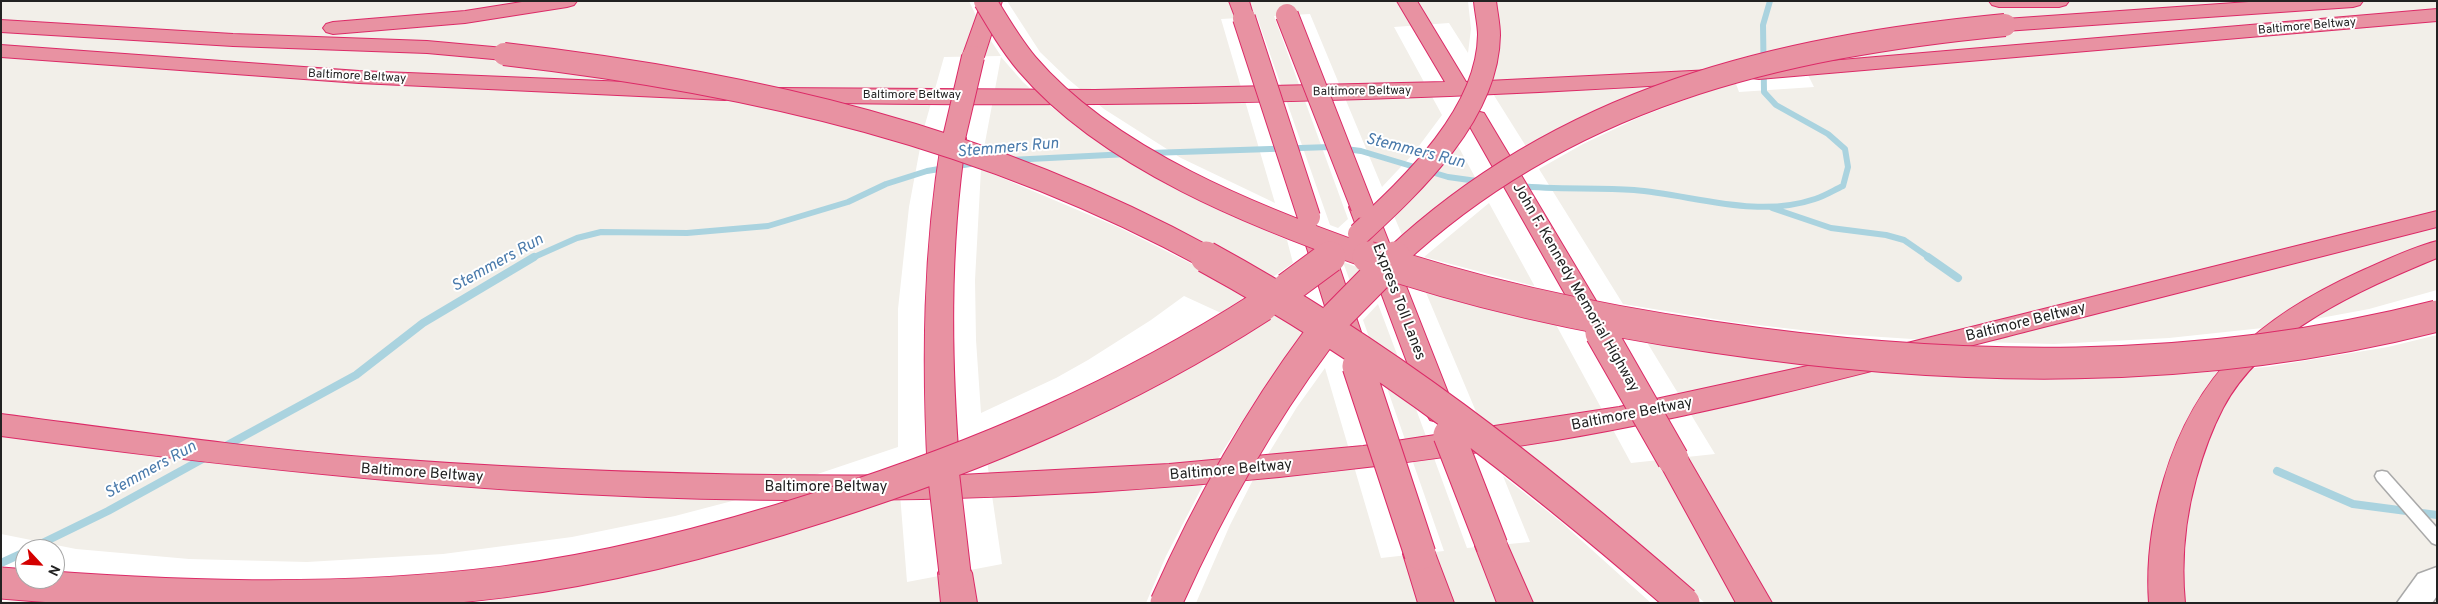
<!DOCTYPE html>
<html>
<head>
<meta charset="utf-8">
<style>
  body { margin:0 }
  #map { position:relative; width:2438px; height:604px; overflow:hidden; background:#f2efe9; font-family:Overpass,sans-serif }
  canvas { display:block }
  .frame { position:absolute; inset:0; border:2px solid #222; pointer-events:none }
  .north { position:absolute; left:15px; top:539px; width:50px; height:50px; box-sizing:border-box; background:#fff; border:1px solid #a7a7a7; border-radius:50%; rotate:115deg; font-size:14px; font-weight:700; line-height:20px; text-align:center; color:#222 }
  .north::after { content:''; display:block; margin:auto; width:18px; height:22px; background:#d40000; clip-path:polygon(50% 0,100% 100%,50% 72%,0 100%) }
</style>
</head>
<body>
<div id="map">
<canvas width="2438" height="604"></canvas>
<div class="frame"></div>
<div class="north">N</div>
</div>
<script>
const ctx = document.querySelector('canvas').getContext('2d');
ctx.lineJoin = 'round';
function paint(path, color) {
  ctx.fillStyle = color;
  ctx.fill(path, 'evenodd');
}
function trace(path, color, width, dash) {
  ctx.strokeStyle = color;
  ctx.lineWidth = width;
  ctx.lineCap = dash ? 'butt' : 'round';
  ctx.setLineDash(dash || []);
  ctx.stroke(path);
}
function label(font, color, halo, rows, align = 'center') {
  ctx.font = font + ' Overpass,sans-serif';
  ctx.lineWidth = 4;
  ctx.setLineDash([]);
  ctx.textBaseline = 'middle';
  ctx.strokeStyle = halo;
  ctx.fillStyle = color;
  for (const [text, x, y, turn = 0] of rows) {
    ctx.save();
    ctx.translate(x, y);
    ctx.rotate((+turn || 0) * Math.PI / 180);
    ctx.textAlign = isNaN(turn) ? turn : align;
    if (halo) ctx.strokeText(text, 0, 0);
    ctx.fillText(text, 0, 0);
    ctx.restore();
  }
}
paint(new Path2D(`
  M969,1h38l33,51 28,27 36,30 77,49 94,45 -54,-184 36,-2 73,208 8,3 10,-9 -74,-203 36,-2 72,173 31,-33 29,-39 -48,-88 55,-4 19,30 3,-24 -3,-28h28l3,51 -9,37 37,59 100,-48 115,-40 71,-16 74,-12 112,-12 16,13 -114,12 -99,18 12,24 -75,5 -4,-11 -95,36 -57,27 -44,25 84,135 109,18 103,12 108,7 111,3 115,-6 103,-11 97,-18 68,-19v45l-49,12 -121,20 -84,7 -153,4 -167,-9 -86,-9 -132,-21 70,115 -84,9 -77,-142 -130,-33 53,126 121,95 107,94h-54l-90,-81 -58,-46 27,66 -63,6 -51,-139 -29,-21 57,163 -63,7 -56,-190 -28,39 -41,67 -26,51 -34,78h-50l20,-47 47,-90 52,-80 41,-53 -32,-21 -91,56 -56,30 -54,27 -86,36 15,103 -95,18 -7,-88 -109,38 -134,37 -57,13 -126,21 -473,-2v-67l75,15 113,10 118,3 136,-8 129,-17 103,-21 80,-21 143,-48v-138l11,-102 11,-59 -108,-32 -126,-27 -95,-16 -97,-11 16,-13 128,14 123,24 73,16 90,25 20,-71 57,-1 -21,-32zM1001,57l22,25 22,20 56,42 58,36 55,28 73,32 6,23 -23,16 -85,-46 -63,-30 -138,-55zM1457,144l19,35 -74,56 -8,-19 32,-33zM981,169l139,59 72,36 54,32 -25,17 -37,-17 -33,24 -63,40 -32,18 -75,35 -5,-73 -1,-60zM1489,203l45,82v1l-110,-29zM1343,262l22,8 -14,14zM1378,304l20,53 -1,1 -27,-18 -7,-20zM25,549h30v30h-30z`), '#fff');
trace(new Path2D(`
  M1150,153l180,-6 31,4 87,26 36,5
  M1010,160l118,-6
  M1520,186c38,4 76,1 114,4 60,5 122,29 181,9 10,-3 19,-9 28,-13l5,-19 -3,-18 -17,-15 -52,-29 -12,-13 -1,-67 7,-24
  M1772,208l59,20 55,7 18,5 26,18
  M532,258l45,-20 24,-6 86,1 81,-7 80,-24 38,-18 41,-13 49,-8`), '#aad3df', 6);
trace(new Path2D(`
  M1928,257l30,21
  M222,448l134,-73 67,-52 111,-66
  M2277,471l76,33 84,11
  M30,549l78,-38 100,-55
  M1,563l24,-11`), '#aad3df', 8);
const service = new Path2D(`
  M2382,471l5,1 50,56v17l-5,-2 -55,-63 -2,-4 2,-4z`);
const minor = new Path2D(`
  M2437,567v29l-5,7h-35l21,-29z`);
const motorway = new Path2D(`
  M528,1h49l-3,4 -7,2 -102,16 -132,11 -7,-2 -3,-4 3,-4 7,-2 132,-11z
  M982,1h20l-18,56 -4,4 -7,2 -7,-2 -4,-4z
  M1229,1h20l5,17 -3,4 -7,2 -7,-2z
  M1397,1h20l49,81 246,-12 8,1 3,5 -3,5 -8,1c-312,21 -626,26 -939,20l-8,-2 -3,-5 3,-5 8,-2 322,2 350,-8z
  M1989,1h80l-3,4 -7,2h-60l-7,-2z
  M2263,1h100l-3,4 -7,2 -348,24 -7,-2 -3,-4 3,-4 7,-2z
  M2437,9v12l-678,58 -8,-1 -3,-5 3,-5 8,-1z
  M1,20l232,14 194,7 77,7 7,2 4,4 -4,4 -7,2 -77,-7 -194,-7 -232,-14z
  M1,45l358,26 366,15 8,2 3,5 -3,5 -8,2 -366,-17 -358,-26z
  M1476,111l8,2 3,5 127,213 -4,6 -10,3 -10,-3 -4,-6 -121,-213 3,-5z
  M954,131l8,2 4,5c-17,113 -15,224 -6,337l209,-11 194,-18 256,-39 248,-54 570,-142v16c-136,35 -273,69 -409,104 -156,40 -312,82 -471,109 -322,53 -650,71 -976,54 -194,-10 -387,-32 -580,-58v-22c130,17 260,36 390,45 179,13 357,18 537,16 -6,-113 -5,-225 14,-337l4,-5z
  M1362,199l9,3 4,5 81,206 -4,7 -11,3 -11,-3 -4,-7 -77,-206 4,-5z
  M1318,234l9,2 4,6 30,90 -4,6 -10,3 -10,-3 -4,-6 -28,-90 4,-6z
  M2437,241v17c-77,32 -173,73 -214,150 -12,23 -20,46 -27,71 -11,40 -15,82 -11,124h-36c-3,-42 3,-84 15,-124 32,-107 96,-162 195,-207 25,-11 51,-24 78,-31z
  M1673,448l11,3 88,152h-36l-79,-144 5,-8z
  M1492,533l12,4 29,66h-36l-22,-57 5,-9z
  M1420,541l12,4 22,58h-36l-15,-49 5,-9z
  M955,560l12,4 5,9 5,30h-36l-3,-30 5,-9z`);
trace(service, '#a9a9a9', 3);
trace(minor, '#a9a9a9', 3);
trace(motorway, '#dc2a67', 2);
paint(service, '#fff');
paint(minor, '#fff');
paint(motorway, '#e892a2');
const motorwayBridgeFar1 = new Path2D(`
  M985,1c13,22 26,44 42,63 81,95 230,154 345,194
  M1287,15l75,192
  M1244,18l65,199
  M504,54c251,29 481,82 704,204
  M954,138l19,-81
  M1359,234c54,-50 129,-120 130,-199 0,-11 -3,-23 -4,-34
  M1328,258l2,-1
  M1394,258c172,-161 383,-211 611,-233`);
const motorwayBridge = new Path2D(`
  M1206,257c176,96 328,215 478,346
  M1368,257c112,39 228,63 345,80 241,36 486,40 724,-21
  M1288,288l42,-31
  M1335,318l60,-61
  M1601,333l72,126
  M1358,366l62,188
  M1449,435l43,111
  M944,478l11,95
  M1,583c167,14 335,20 502,-1 110,-14 216,-42 321,-76 156,-50 300,-111 438,-200
  M1166,603c42,-94 90,-181 151,-263`);
trace(motorwayBridgeFar1, '#dc2a67', 24, []);
trace(motorwayBridge, '#dc2a67', 33, []);
trace(motorwayBridgeFar1, '#e892a2', 22);
trace(motorwayBridge, '#e892a2', 31);
label('12px', '#222', '#fff', [
  ["Baltimore Beltway",2307,27,-5],
  ["Baltimore Beltway",357,77,3],
  ["Baltimore Beltway",1362,92,-1],
  ["Baltimore Beltway",912,96]
]);
label('15px', '#222', '#fff', [
  ["John F. Kennedy Memorial Highway",1575,288,60],
  ["Express Toll Lanes",1398,302,69],
  ["Baltimore Beltway",2026,323,-14],
  ["Baltimore Beltway",1632,415,-11],
  ["Baltimore Beltway",1231,471,-5],
  ["Baltimore Beltway",422,474,4],
  ["Baltimore Beltway",826,488]
]);
label('italic 16px', '#4a7aab', '#fff', [
  ["Stemmers Run",1008,149,-5],
  ["Stemmers Run",1415,152,14],
  ["Stemmers Run",498,264,-29],
  ["Stemmers Run",151,471,-29]
]);
</script>
</body>
</html>
